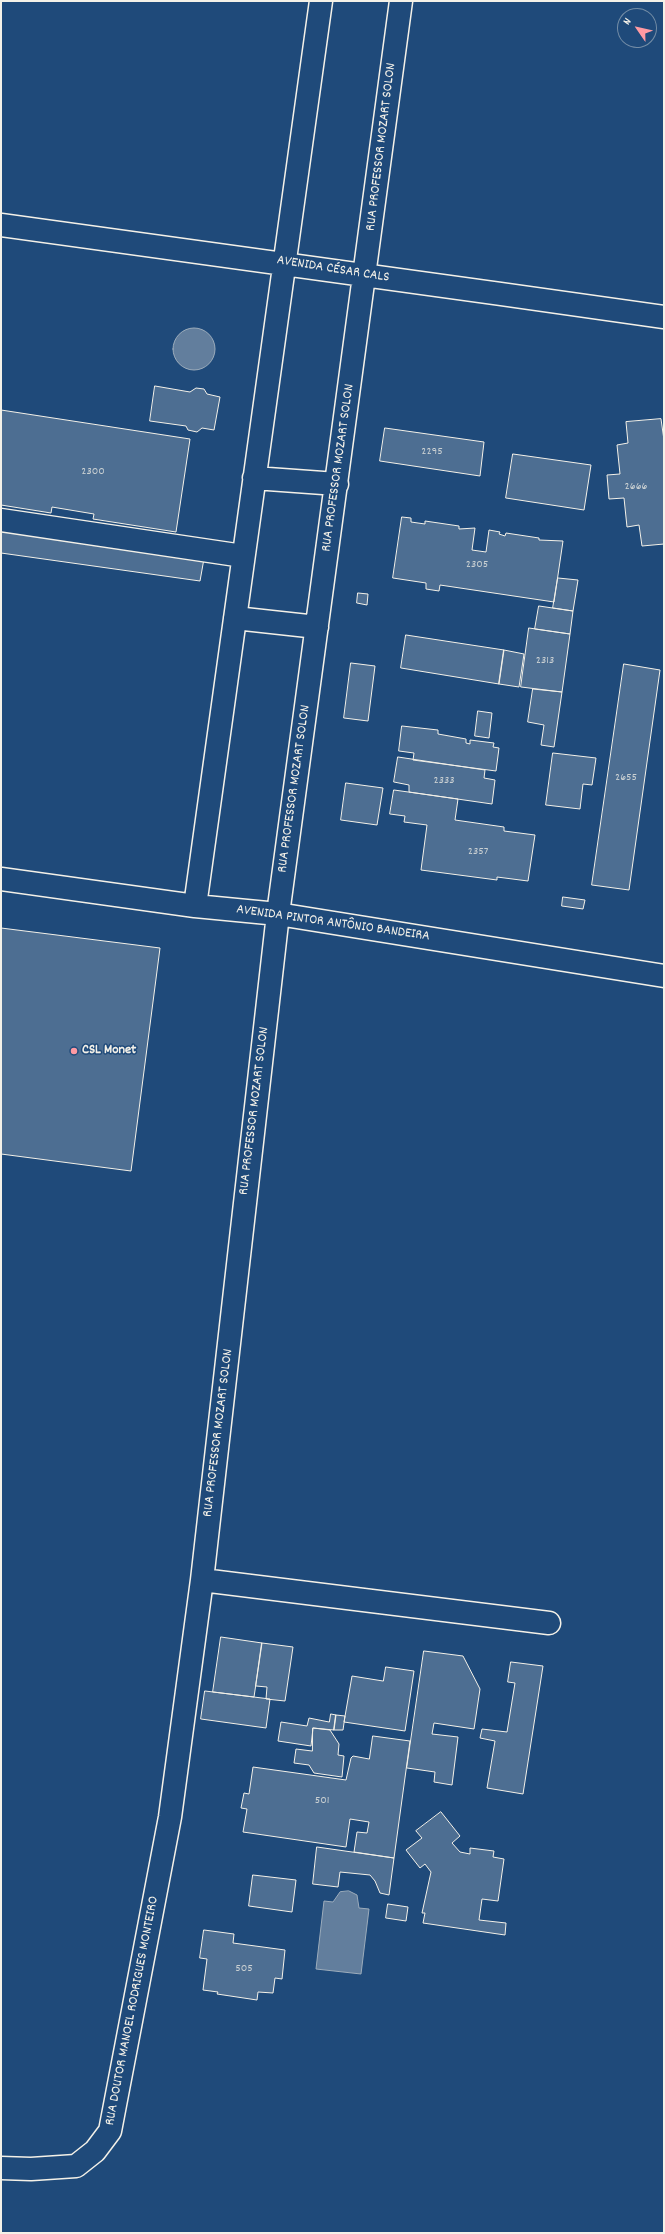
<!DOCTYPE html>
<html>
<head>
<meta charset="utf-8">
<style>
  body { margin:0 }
  #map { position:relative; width:665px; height:2234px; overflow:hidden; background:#1f4a7a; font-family:Dekko,sans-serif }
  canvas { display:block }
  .frame { position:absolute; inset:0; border:2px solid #f4f1e8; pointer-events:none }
  .north { position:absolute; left:617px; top:8px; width:40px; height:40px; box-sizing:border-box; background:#1f4a7a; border:1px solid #748da6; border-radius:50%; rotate:304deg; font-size:11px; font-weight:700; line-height:16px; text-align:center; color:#f4f1e8 }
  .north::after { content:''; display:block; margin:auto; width:14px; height:18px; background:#ff9aa2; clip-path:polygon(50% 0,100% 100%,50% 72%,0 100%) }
</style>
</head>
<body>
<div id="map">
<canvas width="665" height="2234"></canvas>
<div class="frame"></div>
<div class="north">N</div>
</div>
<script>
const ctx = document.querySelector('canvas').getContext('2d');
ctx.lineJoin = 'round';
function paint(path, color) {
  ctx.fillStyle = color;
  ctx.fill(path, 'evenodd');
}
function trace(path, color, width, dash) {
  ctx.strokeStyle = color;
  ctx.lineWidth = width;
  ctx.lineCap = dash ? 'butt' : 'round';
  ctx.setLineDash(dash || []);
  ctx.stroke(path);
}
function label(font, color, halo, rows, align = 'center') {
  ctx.font = font + ' Dekko,sans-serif';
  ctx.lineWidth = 3;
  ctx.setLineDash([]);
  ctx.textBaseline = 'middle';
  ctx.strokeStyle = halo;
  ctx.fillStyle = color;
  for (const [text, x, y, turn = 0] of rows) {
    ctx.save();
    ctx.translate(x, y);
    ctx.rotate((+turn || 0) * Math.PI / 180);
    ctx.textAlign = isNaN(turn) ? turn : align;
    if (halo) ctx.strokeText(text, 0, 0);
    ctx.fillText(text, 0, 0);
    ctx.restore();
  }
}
const water = new Path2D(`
  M173 349a21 21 0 1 1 42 0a21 21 0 1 1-42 0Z
  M349,1891l8,4 2,13 10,1 -8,65 -45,-5 8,-68 9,1 7,-10z`);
paint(water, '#627e9d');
trace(water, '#9cacbb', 1);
const building = new Path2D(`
  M155,386l35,6 6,-4 8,1 3,5 13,3 -6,33 -12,-2 -5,4 -9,-2 -2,-4 -36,-5z
  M1,410l189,29 -14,93 -83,-13 1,-5 -42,-7 -1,6 -50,-8z
  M661,419l3,21v104l-22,2 -3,-21 -12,2 -3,-29 -15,1 -2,-24 13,-1 -3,-29 11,-2 -2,-21z
  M385,428l99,14 -4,34 -100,-15z
  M513,454l78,11 -7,45 -78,-12z
  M402,517l9,1v4l14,2v-3l34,5v3l16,-1 -3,22 14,2 3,-22 11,2 -1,2 6,2 1,-3 33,5v2l24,1 -9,61 -114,-17 -1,6 -13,-2v-6l-33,-5z
  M1,524l204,29 -5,28 -199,-28z
  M558,578l20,2 -5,31 -20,-3z
  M358,593l10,1 -1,11 -10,-2z
  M539,606l34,5 -3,23 -35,-5z
  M529,628l41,6 -8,58 -41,-5z
  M406,635l98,15 -5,34 -98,-16z
  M504,650l20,4 -5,33 -20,-3z
  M351,663l24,3 -7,55 -24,-3z
  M624,664l36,6 -31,220 -37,-5z
  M533,689l29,3 -8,55 -13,-2 3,-20 -16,-3z
  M478,711l14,2 -3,25 -14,-2z
  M402,726l36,4v4l28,5v4l4,1v-4l24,3 -1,4 6,1 -3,23 -83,-11 1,-7 -15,-2z
  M553,753l43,5 -4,27 -9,-1 -3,25 -34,-4z
  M398,757l87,13 -1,8 11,2 -3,24 -83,-12v-7l-15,-3z
  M346,783l37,5 -6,37 -36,-5z
  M394,790l64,9 -3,21 49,7v4l31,4 -7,46 -31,-4v3l-76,-10 6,-45 -23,-3 1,-6 -15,-2z
  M563,897l22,3 -2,9 -21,-3z
  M1,928l159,20 -29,223 -130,-17z
  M221,1637l41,6 -8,54 -41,-5z
  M262,1643l31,4 -8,54 -19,-2 1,-12 -11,-1z
  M424,1651l39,5 17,33 -6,40 -40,-6 -2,11 26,3 -6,48 -18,-3 1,-10 -28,-4z
  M511,1662l32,4 -20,128 -36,-6 8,-47 -15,-3 2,-9 25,3 8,-49 -7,-1z
  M386,1667l28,4 -9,60 -61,-9 8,-46 31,5z
  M205,1691l65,8 -4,29 -65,-9z
  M331,1714l5,1 -2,15 -21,-2 -2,18 -33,-5 3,-19 26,4 2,-8 20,4z
  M336,1715l9,1 -2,14h-9z
  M313,1728l17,2 9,14 -1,11 6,1 -2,21 -28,-4 -5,-8 -15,-2 2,-14 16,2z
  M373,1736l37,5 -16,117 -40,-6 3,-20 10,1 2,-11 -19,-3 -4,28 -103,-15 4,-23 -6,-1 3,-15 5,1 4,-27 93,13 5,-22 2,-2 16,3z
  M441,1812l19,24 -8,7 8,9 10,2v-6l24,3 -1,6 11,2 -6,42 -16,-2 -3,21 27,3 -1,12 -82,-12 2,-10h-3l9,-41 -6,-8 -5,4 -14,-18 16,-12 -6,-7z
  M317,1847l77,11 -5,37 -9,-2 -5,-12 -5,-6 -30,-3 -2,15 -25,-3z
  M253,1875l43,5 -4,32 -43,-6z
  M388,1904l20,3 -2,14 -20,-3z
  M204,1930l30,4 -1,9 52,7 -3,29 -7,-1 -2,15 -15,-1 -1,8 -40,-6 1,-2 -15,-2 4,-31 -7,-1z`);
paint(building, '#4d6e92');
trace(building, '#f4f1e8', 1);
const minor = new Path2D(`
  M1,225c221,29 442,61 663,92
  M254,478l83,6
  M1,520l242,36
  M235,618l82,9
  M1,879l194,27 83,8 386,62
  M195,906l126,-905
  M202,1580l347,43
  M1,2168l30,1 45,-3 19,-15 15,-20 60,-314 32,-237 76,-666 123,-913`);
trace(minor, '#f4f1e8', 25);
trace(minor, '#1f4a7a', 22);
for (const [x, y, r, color] of [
  [74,1051,4,"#ff9aa2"]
]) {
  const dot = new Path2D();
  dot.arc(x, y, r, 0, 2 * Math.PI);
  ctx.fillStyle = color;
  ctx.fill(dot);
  trace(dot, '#1f4a7a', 1.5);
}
label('12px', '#cad0d2', null, [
  ["2295",432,452],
  ["2300",93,472],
  ["2666",636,487],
  ["2305",477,565],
  ["2313",545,661],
  ["2655",626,778],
  ["2333",444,781],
  ["2357",478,852],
  ["501",322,1801],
  ["505",244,1969]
]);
label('14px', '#f4f1e8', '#1f4a7a', [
  ["RUA PROFESSOR MOZART SOLON",382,147,-83],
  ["AVENIDA CÉSAR CALS",333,270,9],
  ["RUA PROFESSOR MOZART SOLON",339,468,-82],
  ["RUA PROFESSOR MOZART SOLON",295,789,-82],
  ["AVENIDA PINTOR ANTÔNIO BANDEIRA",333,924,8],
  ["RUA PROFESSOR MOZART SOLON",255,1111,-83],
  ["RUA PROFESSOR MOZART SOLON",219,1433,-83],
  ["RUA DOUTOR MANOEL RODRIGUES MONTEIRO",133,2011,-79]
]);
label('bold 14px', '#f4f1e8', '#1f4a7a', [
  ["CSL Monet",82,1051]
], 'left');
</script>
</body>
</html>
